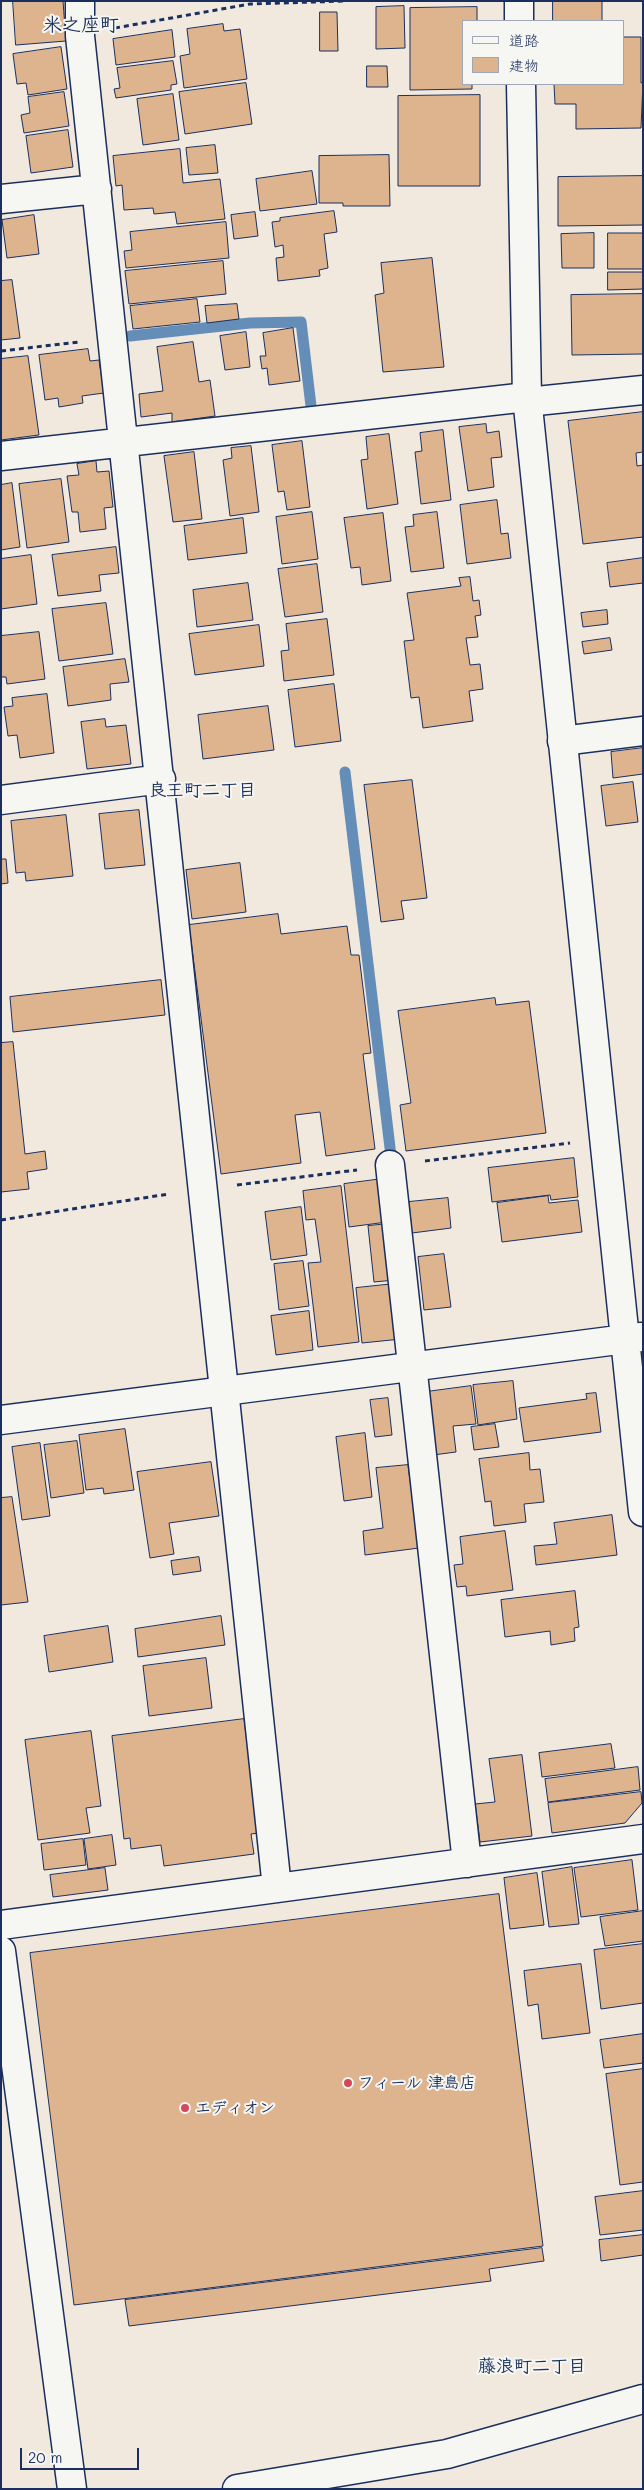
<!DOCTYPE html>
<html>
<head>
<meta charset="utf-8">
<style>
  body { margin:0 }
  #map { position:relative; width:644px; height:2490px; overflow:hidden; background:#f1e9de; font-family:Mali,"Klee One",sans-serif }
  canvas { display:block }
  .frame { position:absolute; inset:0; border:2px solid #1b2f5e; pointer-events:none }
  .legend { position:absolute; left:462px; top:20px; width:162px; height:65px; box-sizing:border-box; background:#f6f6f2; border:1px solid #9ea6b7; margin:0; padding:6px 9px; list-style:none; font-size:15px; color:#1b2f5e }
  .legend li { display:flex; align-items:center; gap:10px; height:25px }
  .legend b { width:25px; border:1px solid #9ea6b7 }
  .scale { position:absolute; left:20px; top:2448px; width:119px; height:22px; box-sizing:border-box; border:2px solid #1b2f5e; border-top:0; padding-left:6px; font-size:15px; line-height:18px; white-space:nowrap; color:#1b2f5e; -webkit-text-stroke:4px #f6f6f2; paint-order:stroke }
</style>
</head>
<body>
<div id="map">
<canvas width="644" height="2490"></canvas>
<div class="frame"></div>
<ul class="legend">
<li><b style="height:6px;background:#f6f6f2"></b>道路</li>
<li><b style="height:14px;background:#deb48f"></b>建物</li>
</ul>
<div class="scale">20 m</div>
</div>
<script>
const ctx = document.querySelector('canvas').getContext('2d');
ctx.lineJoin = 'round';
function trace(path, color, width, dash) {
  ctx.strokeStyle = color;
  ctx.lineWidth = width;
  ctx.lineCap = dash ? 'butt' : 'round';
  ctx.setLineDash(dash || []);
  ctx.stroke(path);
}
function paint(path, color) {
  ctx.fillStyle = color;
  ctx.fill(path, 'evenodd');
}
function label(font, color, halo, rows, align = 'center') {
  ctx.font = font + ' Mali,"Klee One",sans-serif';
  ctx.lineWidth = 4;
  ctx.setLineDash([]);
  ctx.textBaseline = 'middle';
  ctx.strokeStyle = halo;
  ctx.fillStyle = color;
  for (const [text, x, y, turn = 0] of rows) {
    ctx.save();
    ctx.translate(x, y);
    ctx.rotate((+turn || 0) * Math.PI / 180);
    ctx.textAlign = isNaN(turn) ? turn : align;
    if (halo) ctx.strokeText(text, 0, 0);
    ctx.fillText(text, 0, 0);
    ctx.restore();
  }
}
trace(new Path2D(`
  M130,336l120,-13 51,-1 10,84
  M345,772l46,384`), '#648db7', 11);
const building = new Path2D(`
  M13,1h50l3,40 -50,4z
  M553,1h49v20h-49z
  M404,6l1,42 -29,1v-42z
  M477,7v14h-14v63h9v5l-62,1v-82z
  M320,12h17l1,39h-18z
  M223,24l1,7 16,-2 7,50 -63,9 -4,-32 10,-2 -3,-25z
  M172,30l3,27 -59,8 -3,-26z
  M623,37h18v46l2,-1 -2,46 -65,1v-25h-21l-1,-20h69z
  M61,47l6,42 -39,6 -2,-12 -9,1 -4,-30z
  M173,61l4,23 -6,1v5l-55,8 -2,-9 6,-1 -3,-20z
  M367,66h20l1,21h-21z
  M246,83l6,41 -67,10 -6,-42z
  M64,92l5,34 -45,7 -3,-18 9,-2 -2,-16z
  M173,94l6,46 -36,5 -6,-46z
  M480,95v91h-82v-90z
  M68,130l5,37 -42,6 -5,-37z
  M215,145l3,28 -29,2 -3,-27z
  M180,149l3,34 37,-4 5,40 -48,5 -2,-12 -21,2 -1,-6 -29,2 -2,-25 -6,1 -3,-30z
  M389,155l1,51h-47v-3h-24v-47z
  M312,171l5,33 -57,7 -4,-32z
  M643,176v49l-85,1v-49z
  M334,211l3,21 -13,2 4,34 -9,2 1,6 -42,5 -2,-23 8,-1 -1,-12 -8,2 -3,-25 8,-1v-3z
  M255,212l3,24 -24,3 -3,-24z
  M34,215l5,39 -32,4 -5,-38z
  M226,222l3,36 -103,10 -2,-17 8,-1 -2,-18z
  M594,233v35h-32l-1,-34z
  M608,233h35v36h-35z
  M432,258l12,109 -61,5 -8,-77 9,-2 -3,-30z
  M223,261l3,33 -97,10 -4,-33z
  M608,272h35v17l-35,1z
  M12,280l8,58 -19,2v-59z
  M643,294v60l-71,1 -1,-60z
  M197,299l3,23 -67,7 -3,-23z
  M237,304l2,15 -32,4 -2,-17z
  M293,328l7,53 -31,4 -2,-17 -5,1 -2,-13h6l-3,-23z
  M246,332l4,35 -25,3 -5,-34z
  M193,342l6,40 11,-2 5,36 -43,6v-9l-31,4 -2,-23 24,-3 -6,-44z
  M88,349l2,12 9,-1 5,33 -22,3 1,7 -24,4 -1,-9 -13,2 -6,-45z
  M28,356l11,79 -38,5v-81z
  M643,412v40l-7,1 1,13 6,-1v72l-60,7 -15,-123z
  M486,424l1,9 12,-2 3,26 -11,1 3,29 -26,4 -9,-64z
  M443,430l8,70 -30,4 -6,-52 7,-1 -2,-18z
  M389,434l9,70 -31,5 -6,-49 7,-1 -2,-22z
  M302,441l8,66 -23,3 -3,-19 -6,1 -6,-47z
  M251,446l8,66 -29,4 -7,-56 9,-2 -1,-10z
  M194,452l8,67 -29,3 -9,-66z
  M96,461l1,11 12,-1 4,36 -9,1 2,21 -26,3 -2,-20h-6l-5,-36 12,-1 -2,-11z
  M61,479l8,63 -42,6 -8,-64z
  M12,483l8,64 -19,3v-65z
  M497,500l4,34 7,-1 3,25 -44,6 -7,-59z
  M312,512l6,47 -36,5 -6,-47z
  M437,512l7,56 -33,4 -6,-45 9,-1 -1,-11z
  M383,513l8,68 -29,4 -2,-18 -9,1 -7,-50z
  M243,518l4,35 -59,7 -4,-34z
  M116,547l3,26 -20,2 2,16 -43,5 -6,-41z
  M31,555l6,49 -36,5v-50z
  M643,558v25l-33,4 -3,-24z
  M317,564l6,48 -38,5 -7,-48z
  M470,577l3,24 6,-1 2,15 -6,1 3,21 -12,1 4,27 10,-1 3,25 -14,2 4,30 -50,7 -4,-31 -8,1 -7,-57 10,-1 -7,-47 54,-7 -2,-8z
  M248,583l5,37 -56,7 -4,-37z
  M106,603l7,51 -54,7 -7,-52z
  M607,610l1,14 -25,3 -2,-14z
  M327,619l7,56 -50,6 -3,-30 8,-1 -3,-26z
  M259,625l5,41 -69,9 -6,-41z
  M39,632l6,47 -38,5 -1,-7h-5v-41z
  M610,638l2,12 -28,4 -2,-12z
  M125,659l4,23 -19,2 1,16 -43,6 -5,-39z
  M334,684l7,57 -46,6 -7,-57z
  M47,694l7,59 -34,5 -3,-23 -9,1 -4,-29 9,-1 -1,-8z
  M268,706l6,44 -71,9 -5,-44z
  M105,719l1,8 20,-2 5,39 -44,5 -6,-47z
  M643,748v26l-30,4 -2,-26z
  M412,780l15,118 -26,3 3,18 -23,3 -17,-137z
  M633,782l5,40 -32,4 -5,-40z
  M139,810l6,55 -40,4 -6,-55z
  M66,815l7,61 -47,5 -1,-9 -9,1 -5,-52z
  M1,859h5l2,24 -7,1z
  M240,863l6,49 -54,7 -6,-49z
  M278,914l3,20 66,-8 4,29h8l12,98 -8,1 12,95 -49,7 -6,-44 -25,3 6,48 -80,11 -32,-249z
  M161,980l4,35 -152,17 -3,-35z
  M495,998l1,7 33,-4 17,132 -140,18 -6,-46 11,-2 -13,-92z
  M13,1042l12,112 20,-3 2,18 -20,3 2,17 -28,3v-149z
  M574,1158l4,39 -27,3 -1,-5 -58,7 -4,-34z
  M382,1179l5,43 -38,5 -5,-43z
  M341,1186l18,156 -41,5 -10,-84 13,-1 -6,-43 -9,1 -3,-29z
  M548,1196l1,7 29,-3 4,32 -80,10 -5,-39z
  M448,1198l3,30 -39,5 -3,-31z
  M301,1207l6,48 -36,5 -6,-48z
  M388,1224l7,56 -21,2 -6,-56z
  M444,1254l7,53 -27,3 -6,-53z
  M303,1261l6,45 -30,4 -5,-46z
  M394,1284l7,55 -39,4 -6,-55z
  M309,1311l4,39 -37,5 -5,-39z
  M513,1381l4,38 -39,6 -5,-40z
  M471,1386l5,38 -23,2 3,26 -23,3 -7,-63z
  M596,1393l5,39 -77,10 -5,-34 68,-9 -1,-5z
  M388,1398l4,37 -17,2 -5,-37z
  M495,1424l4,23 -25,3 -3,-23z
  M125,1429l9,61 -30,4 -1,-6 -17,2 -7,-55z
  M365,1433l7,64 -28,4 -8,-64z
  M77,1441l7,52 -33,5 -7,-53z
  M40,1443l10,73 -28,4 -10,-73z
  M529,1453l1,17 10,-1 4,33 -20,2 2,18 -32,4 -3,-25 -6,1 -6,-43z
  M211,1462l8,54 -50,7 5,31 -24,4 -13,-86z
  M408,1465l11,83 -54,7 -2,-24 20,-3 -7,-60z
  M12,1497l16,105 -27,3v-107z
  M612,1515l5,40 -81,10 -2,-19 23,-2 -3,-21z
  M505,1531l8,59 -46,6 -1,-10 -9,1 -3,-22 9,-1 -3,-27z
  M199,1557l2,14 -28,4 -2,-14z
  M575,1591l4,36 -5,1 1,13 -24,4 -1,-14 -45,6 -4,-37z
  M221,1616l4,29 -87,12 -3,-28z
  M108,1626l5,36 -64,10 -5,-36z
  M206,1658l6,50 -63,8 -6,-50z
  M244,1719l15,114 -8,1 3,20 -90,12 -3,-21 -30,4 -1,-11 -6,1 -12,-103z
  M91,1731l10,75 -15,2 4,25 -52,7 -13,-100z
  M611,1744l4,24 -73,9 -3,-24z
  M522,1755l10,81 -52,6 -5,-38 20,-2 -6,-43z
  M638,1767l2,23 -92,12 -3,-23z
  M641,1792l1,11 -17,20 -73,10 -4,-30z
  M112,1835l4,30 -28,4 -4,-30z
  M83,1839l3,26 -42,5 -3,-26z
  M632,1860l6,50 -57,7 -7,-49z
  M572,1867l7,57 -30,3 -7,-55z
  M105,1868l3,22 -55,7 -3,-22z
  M537,1873l7,52 -34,4 -6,-51z
  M499,1894l44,352 -469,59 -44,-352z
  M643,1911v30l-38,5 -5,-29z
  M643,1944v59l-42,6 -7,-59z
  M581,1964l9,69 -48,6 -4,-35 -10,2 -4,-35z
  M643,2034v29l-39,5 -4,-28z
  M643,2069v113l-23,3 -14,-111z
  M643,2191v39l-43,5 -5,-38z
  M643,2235v20l-42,6 -2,-21z
  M542,2248l2,13 -55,8 2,12 -362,45 -4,-26z`);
paint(building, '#deb48f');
trace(building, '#1b2f5e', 1);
const street = new Path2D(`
  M80,1v35l197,1852
  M1,199l96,-10
  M527,402l116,-12
  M1,456l526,-59
  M562,741l81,-10
  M1,800l160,-21
  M390,1165l77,698
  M1,1925l642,-86
  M1,1951l71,538
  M237,2489l210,-35 196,-55`);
const secondary = new Path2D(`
  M519,1v20
  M521,84l6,313 116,1115
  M1,1420l640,-83`);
trace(street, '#1b2f5e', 31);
trace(secondary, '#1b2f5e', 31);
trace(new Path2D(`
  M115,28l135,-24 95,-3
  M1,351l78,-9
  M425,1161l145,-18
  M237,1185l120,-15
  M1,1220l168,-26`), '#1b2f5e', 3, [5, 4]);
trace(street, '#f6f6f2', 28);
trace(secondary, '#f6f6f2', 28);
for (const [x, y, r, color] of [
  [348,2083,5,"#d1495b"],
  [185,2108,5,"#d1495b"]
]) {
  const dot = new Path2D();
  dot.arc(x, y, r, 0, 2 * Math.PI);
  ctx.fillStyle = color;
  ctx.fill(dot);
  trace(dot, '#f6f6f2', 2);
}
label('bold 16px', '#1b2f5e', '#f6f6f2', [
  ["フィール 津島店",358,2083],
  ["エディオン",195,2108]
], 'left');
label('bold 18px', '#1b2f5e', '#f6f6f2', [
  ["良王町二丁目",202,790],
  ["藤浪町二丁目",532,2366]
]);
label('bold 19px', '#1b2f5e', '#f6f6f2', [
  ["米之座町",81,25]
]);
</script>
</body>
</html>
